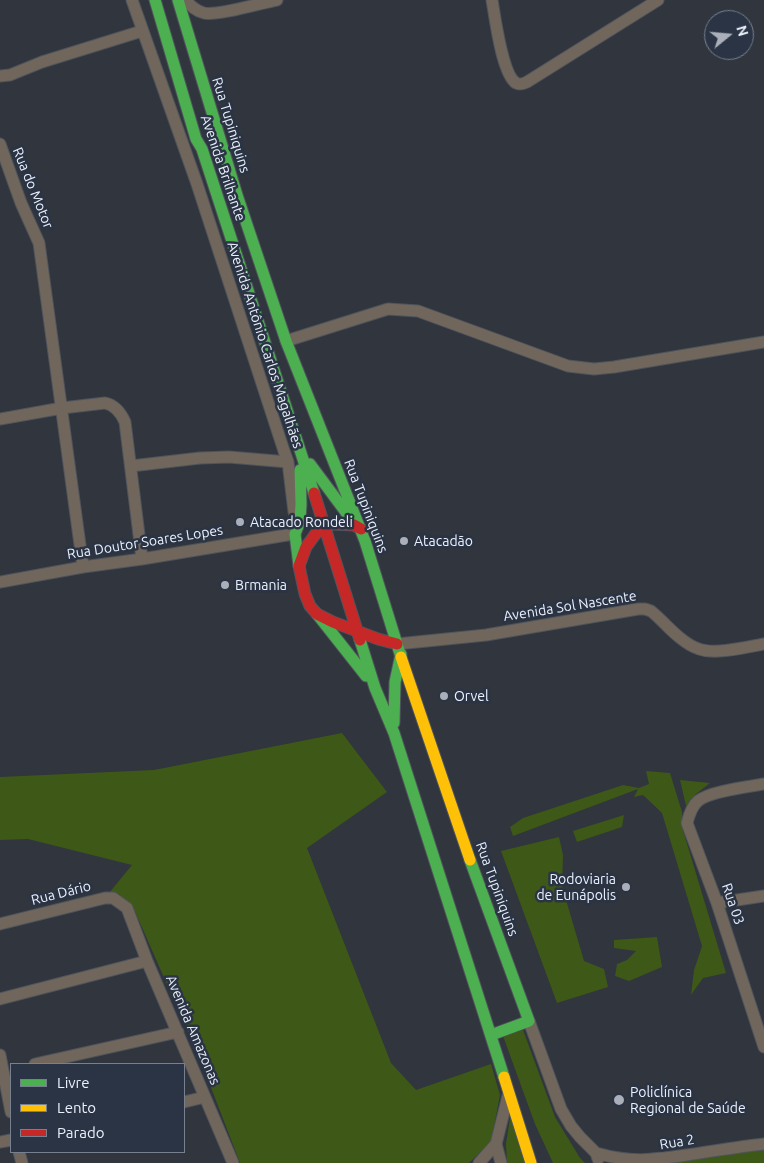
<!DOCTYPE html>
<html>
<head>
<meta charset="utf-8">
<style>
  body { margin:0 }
  #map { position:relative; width:764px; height:1163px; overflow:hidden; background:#30353e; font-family:Ubuntu,sans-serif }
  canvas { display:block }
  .legend { position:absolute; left:10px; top:1063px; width:175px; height:90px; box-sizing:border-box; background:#2a3444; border:1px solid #77808e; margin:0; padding:6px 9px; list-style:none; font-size:15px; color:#ebf1fc }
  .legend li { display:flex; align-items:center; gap:10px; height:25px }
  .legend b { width:25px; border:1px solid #77808e }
  .north { position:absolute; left:704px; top:10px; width:50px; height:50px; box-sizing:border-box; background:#2a3444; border:1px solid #77808e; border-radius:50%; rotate:73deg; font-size:14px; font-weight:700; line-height:20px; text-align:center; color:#ebf1fc }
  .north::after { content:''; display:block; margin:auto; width:18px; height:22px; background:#aaafba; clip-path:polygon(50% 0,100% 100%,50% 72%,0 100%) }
</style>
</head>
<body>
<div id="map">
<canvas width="764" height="1163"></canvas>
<ul class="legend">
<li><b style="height:6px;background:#4caf50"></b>Livre</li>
<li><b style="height:6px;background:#ffc107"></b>Lento</li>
<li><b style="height:6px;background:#c62828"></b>Parado</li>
</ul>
<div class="north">N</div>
</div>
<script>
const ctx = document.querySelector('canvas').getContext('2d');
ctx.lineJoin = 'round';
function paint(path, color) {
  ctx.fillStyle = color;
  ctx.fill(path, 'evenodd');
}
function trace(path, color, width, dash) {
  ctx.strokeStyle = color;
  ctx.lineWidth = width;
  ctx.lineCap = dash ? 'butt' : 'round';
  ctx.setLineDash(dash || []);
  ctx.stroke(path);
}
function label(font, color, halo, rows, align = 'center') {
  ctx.font = font + ' Ubuntu,sans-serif';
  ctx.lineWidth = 5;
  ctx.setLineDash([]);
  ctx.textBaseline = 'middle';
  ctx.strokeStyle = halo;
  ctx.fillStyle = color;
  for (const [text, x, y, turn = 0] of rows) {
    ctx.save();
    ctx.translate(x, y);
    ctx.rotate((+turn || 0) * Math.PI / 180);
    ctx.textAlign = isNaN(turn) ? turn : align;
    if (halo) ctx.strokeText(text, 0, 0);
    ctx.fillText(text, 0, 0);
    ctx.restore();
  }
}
paint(new Path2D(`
  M342,733l45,59 -80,56 84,215 25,27 75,-26 9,31 -9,47 -22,21h-229l-38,-99 -69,-157 -24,-14 23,-28 -104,-26 -28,1v-63l154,-7z
  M646,771l24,2 12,39v15l44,146 -23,5 -12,17 3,-25 8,-24 -40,-133 -19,-18 -9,2 4,-8 -125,47 -3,-9 13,-9 100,-33 16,3 10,-4z
  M680,780l30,3 -14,11 -10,12z
  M624,815l-2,12 -45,15 -4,-11z
  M559,837l4,18 -1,31 22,75 20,8 4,18 -51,16 -56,-152z
  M657,937l5,30 -33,14 -14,-5 2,-12 10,-4 9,-9 -22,-3v-8z
  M523,1030l32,87 25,41 5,5h-32l-18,-39 -32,-88z
  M511,1111l17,52h-21l-1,-19z
  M764,1148v15h-114z`), '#3e5817');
const street = new Path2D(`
  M132,0l65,184 87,267 4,11 6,50
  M185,0c6,6 11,11 19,13 14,3 57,-10 73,-13
  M492,0c3,17 10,74 24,83 4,2 7,1 11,-1l131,-82
  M0,76l10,-1 32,-13 100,-31
  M0,144l21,59 18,40 44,324
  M286,341l102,-32 30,2 150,55 26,3 20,-2 150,-25
  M0,419l62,-11 43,-5c10,2 16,10 20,19l17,137
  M131,466l69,-8 29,-1 59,5
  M0,582l83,-15 59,-8 151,-25h2
  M397,644l89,-9 152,-26h7l6,2c10,8 18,18 28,26 6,5 13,10 20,12 16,6 48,-2 65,-5
  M764,784c-16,3 -54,7 -66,17 -6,5 -9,14 -11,22l30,80 47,144
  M717,903l47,-7
  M0,924l105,-26h8l14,10 20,53 86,202
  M0,999l147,-38
  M529,1021l32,88 10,17 9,11 16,16 2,6
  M0,1055l11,57
  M35,1064l143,-32
  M184,1102l21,-5
  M0,1142l11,-2
  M496,1144l5,19
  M19,1152l3,11
  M596,1153c35,10 56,7 91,2 26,-4 51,-8 77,-11
  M479,1163l17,-19 12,-48`);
const fast = new Path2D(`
  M155,0l41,139 6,10 112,344
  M178,0l59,195 49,146 79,200 36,116
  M310,464l35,47 9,14
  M299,566l-4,-32 5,-13 1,-17 -1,-34
  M317,614l49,62
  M360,640l15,48 19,45 110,344
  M394,723l1,-41 6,-28
  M470,860l59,161 -38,14`);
const slow = new Path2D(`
  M401,657l69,203
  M504,1077l27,86`);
const jam = new Path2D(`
  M314,493l46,147
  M361,529l-7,-4 -21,-1 -8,2 -8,6 -11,15 -7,19 6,28 5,12 7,8 16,8 45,17 19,5`);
trace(street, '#4f545c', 13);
trace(fast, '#4f545c', 13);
trace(slow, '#4f545c', 13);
trace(jam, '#4f545c', 13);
trace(street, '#71665b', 11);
trace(fast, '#4caf50', 11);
trace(slow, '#ffc107', 11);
trace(jam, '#c62828', 11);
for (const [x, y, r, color] of [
  [240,522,5,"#aaafba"],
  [404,541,5,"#aaafba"],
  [225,585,5,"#aaafba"],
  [444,696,5,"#aaafba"],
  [626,887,5,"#aaafba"],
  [619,1100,6,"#aaafba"]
]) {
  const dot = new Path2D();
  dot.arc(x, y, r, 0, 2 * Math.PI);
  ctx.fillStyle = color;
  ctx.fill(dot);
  trace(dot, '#2a3444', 2);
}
label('14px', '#ebf1fc', '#2a3444', [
  ["Rua Tupiniquins",231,125,73],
  ["Avenida Brilhante",223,168,71],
  ["Rua do Motor",33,188,68],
  ["Avenida Antônio Carlos Magalhães",265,345,72],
  ["Rua Tupiniquins",366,506,69],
  ["Rua Doutor Soares Lopes",145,542,-9],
  ["Avenida Sol Nascente",570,606,-9],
  ["Rua Tupiniquins",497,889,70],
  ["Rua Dário",61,893,-14],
  ["Rua 03",733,904,71],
  ["Avenida Amazonas",193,1030,67],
  ["Rua 2",677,1142,-10]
]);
label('14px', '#ebf1fc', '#2a3444', [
  ["Atacado Rondeli",250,522],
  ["Atacadão",414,541],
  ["Brmania",235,585],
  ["Orvel",454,696],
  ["Rodoviaria",616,879,"right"],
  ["de Eunápolis",616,895,"right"],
  ["Policlínica",630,1092],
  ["Regional de Saúde",630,1108]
], 'left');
</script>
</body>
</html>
